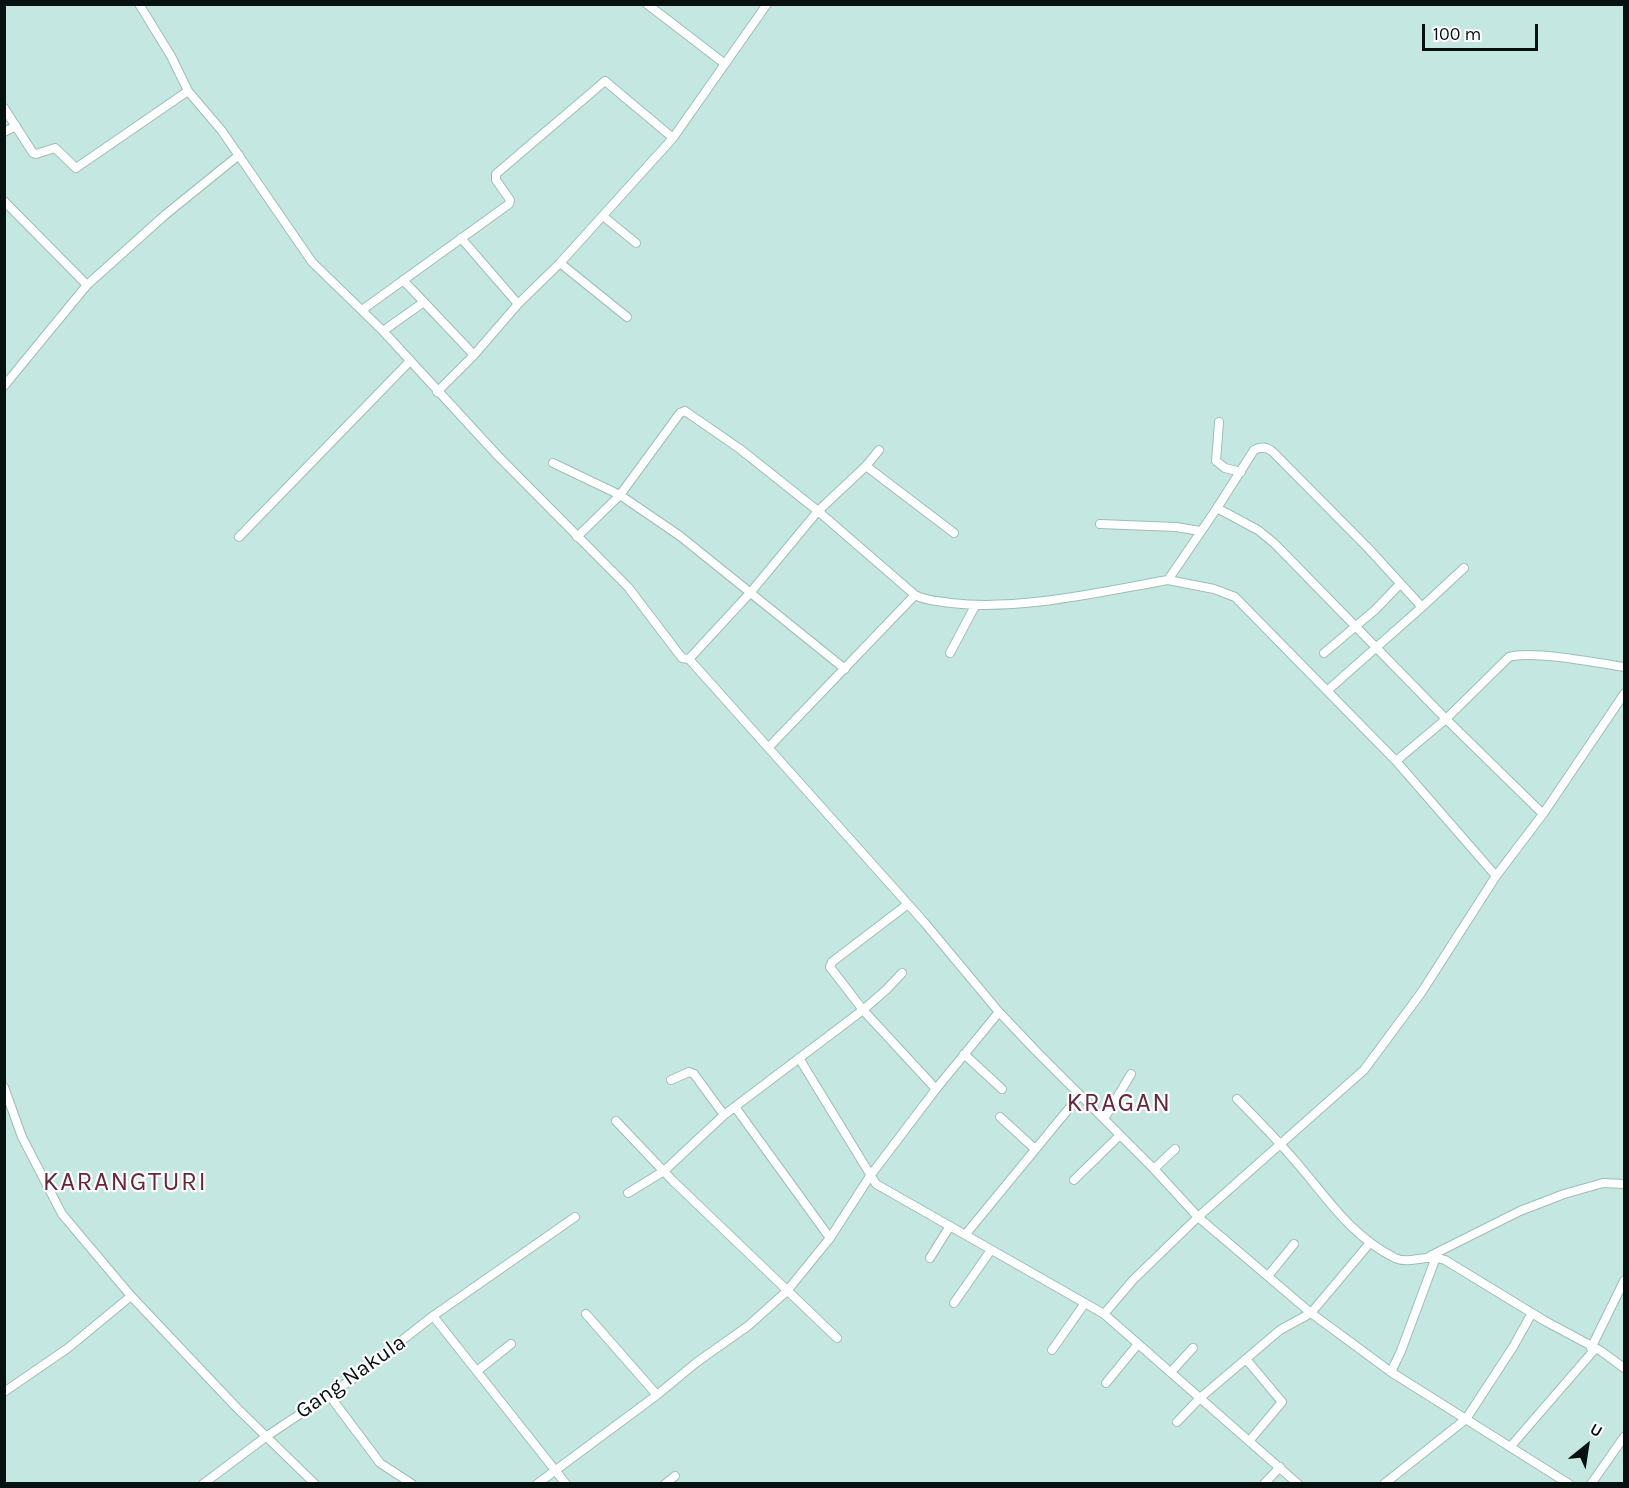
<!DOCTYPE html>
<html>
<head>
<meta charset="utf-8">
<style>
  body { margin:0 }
  #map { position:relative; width:1629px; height:1488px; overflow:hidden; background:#c4e7e1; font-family:Karla,sans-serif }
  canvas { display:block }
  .frame { position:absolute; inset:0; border:6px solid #061110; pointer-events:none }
  .north { position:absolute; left:1557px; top:1416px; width:60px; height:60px; -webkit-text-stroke:4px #fff; paint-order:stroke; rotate:30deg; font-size:16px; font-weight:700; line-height:24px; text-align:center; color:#061110 }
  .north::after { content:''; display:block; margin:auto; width:21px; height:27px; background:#061110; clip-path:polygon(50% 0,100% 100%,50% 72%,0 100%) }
  .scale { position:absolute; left:1422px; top:24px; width:116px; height:27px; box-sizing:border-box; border:3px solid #061110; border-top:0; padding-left:8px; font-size:18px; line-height:21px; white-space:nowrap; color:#061110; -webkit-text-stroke:4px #fff; paint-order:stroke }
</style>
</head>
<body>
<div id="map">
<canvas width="1629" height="1488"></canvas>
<div class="frame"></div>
<div class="north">U</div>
<div class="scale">100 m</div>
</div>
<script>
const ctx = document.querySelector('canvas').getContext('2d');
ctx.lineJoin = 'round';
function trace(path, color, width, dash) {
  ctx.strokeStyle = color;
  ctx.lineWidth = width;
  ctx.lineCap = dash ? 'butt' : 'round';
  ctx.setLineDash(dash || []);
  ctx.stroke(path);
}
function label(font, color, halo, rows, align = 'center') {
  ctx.font = font + ' Karla,sans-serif';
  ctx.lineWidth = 4.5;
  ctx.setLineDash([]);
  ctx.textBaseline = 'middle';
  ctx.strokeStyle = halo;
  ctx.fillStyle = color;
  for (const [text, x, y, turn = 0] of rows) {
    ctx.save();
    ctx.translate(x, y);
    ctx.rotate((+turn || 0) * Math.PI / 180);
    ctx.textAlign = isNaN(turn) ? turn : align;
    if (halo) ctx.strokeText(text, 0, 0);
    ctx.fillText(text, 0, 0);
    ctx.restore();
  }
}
const minor = new Path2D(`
  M139,4l32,52 17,35 34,40 90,131 71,69 115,125 130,131 54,71 7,1 235,263 75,90 37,39 118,118 44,48 113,96 80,59 178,112
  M647,4l78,60
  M4,108l29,45 3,1 19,-6 21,20 112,-77
  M4,132l12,-6
  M4,201l83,84
  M603,216l33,27
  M461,238l57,66
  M560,263l67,54
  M403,280l71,75
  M362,310l147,-106 1,-4 -14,-20v-6l109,-93 68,57
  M383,331l41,-29
  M4,386l83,-101 78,-70 74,-60
  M437,392l37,-37 44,-51 42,-41 113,-125 94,-134
  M1219,422l-3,39 9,7 16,4
  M553,463l67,32 60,41 165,133
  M866,466l88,67
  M1217,508l41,22 16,13 172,176 97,95
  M1100,524l76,3 24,4
  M239,537l171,-176
  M577,537l43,-42 60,-82 5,-2 55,38 78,62 97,84c11,6 23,6 36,8 69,8 149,-11 217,-23l49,-72 37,-58c7,-4 13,-3 19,2l95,96 54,59 -94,83
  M1168,580l46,9 21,8 161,164 100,115
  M1422,607l42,-39
  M950,653l25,-47
  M1324,653l51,-43 25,-26
  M689,659l61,-66 68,-82 48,-45 13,-16
  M769,747l146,-152
  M1396,761l50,-42 63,-62c22,-7 90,6 115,10
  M902,973l-15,16 -24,21 -33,-43 2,-5 76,-58
  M964,1054l38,35
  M799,1058l77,126 228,130 194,170
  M671,1080l18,-8 5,2 30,41
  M4,1087l18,50 40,77 69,82 106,112 78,76
  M1237,1099c21,21 41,42 60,64 31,36 54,73 98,95 15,7 32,-5 50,2l100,61 56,30 23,17
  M735,1107l95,131
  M1000,1117l35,32
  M1104,1119l27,-45
  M616,1121l56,59 165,158
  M1154,1169l21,-20
  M1074,1180l46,-45
  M628,1193l36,-22 60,-56 139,-105 73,79
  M965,1235l115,-140
  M1430,1256l90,-45 44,-17 39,-11 21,1
  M930,1258l20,-32
  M1268,1276l26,-32
  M954,1303l37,-53
  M586,1314l71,81
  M1104,1314l29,-34 65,-63 166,-147 57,-77 75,-117 47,-62 81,-120
  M433,1316l133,168
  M1591,1348l33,-67
  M1052,1350l33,-47
  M1246,1359l36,43 -32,38
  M477,1371l34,-27
  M1171,1372l22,-24
  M1391,1372l10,-21 35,-94
  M1106,1383l32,-39
  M4,1392l64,-44 63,-52
  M329,1395l51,68 32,21
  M1177,1422l23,-24 80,-68 31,-17 58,-69
  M1511,1446l84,-97
  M203,1484l64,-48 87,-58 79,-62 142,-99
  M537,1484l120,-89 40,-33 51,-36 39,-35 43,-53 40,-62 66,-87 63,-77
  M665,1484l10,-8
  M1264,1484l16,-17
  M1384,1484l82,-65 47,-72 19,-34
  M1591,1484l33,-47`);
trace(minor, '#9cbeb8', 10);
trace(minor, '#fff', 8);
label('22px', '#061110', '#fff', [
  ["Gang Nakula",351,1377,-35]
]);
ctx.letterSpacing = '1.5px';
label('26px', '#6b2538', '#fff', [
  ["KRAGAN",1119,1104],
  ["KARANGTURI",125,1183]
]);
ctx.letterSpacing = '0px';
</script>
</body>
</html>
